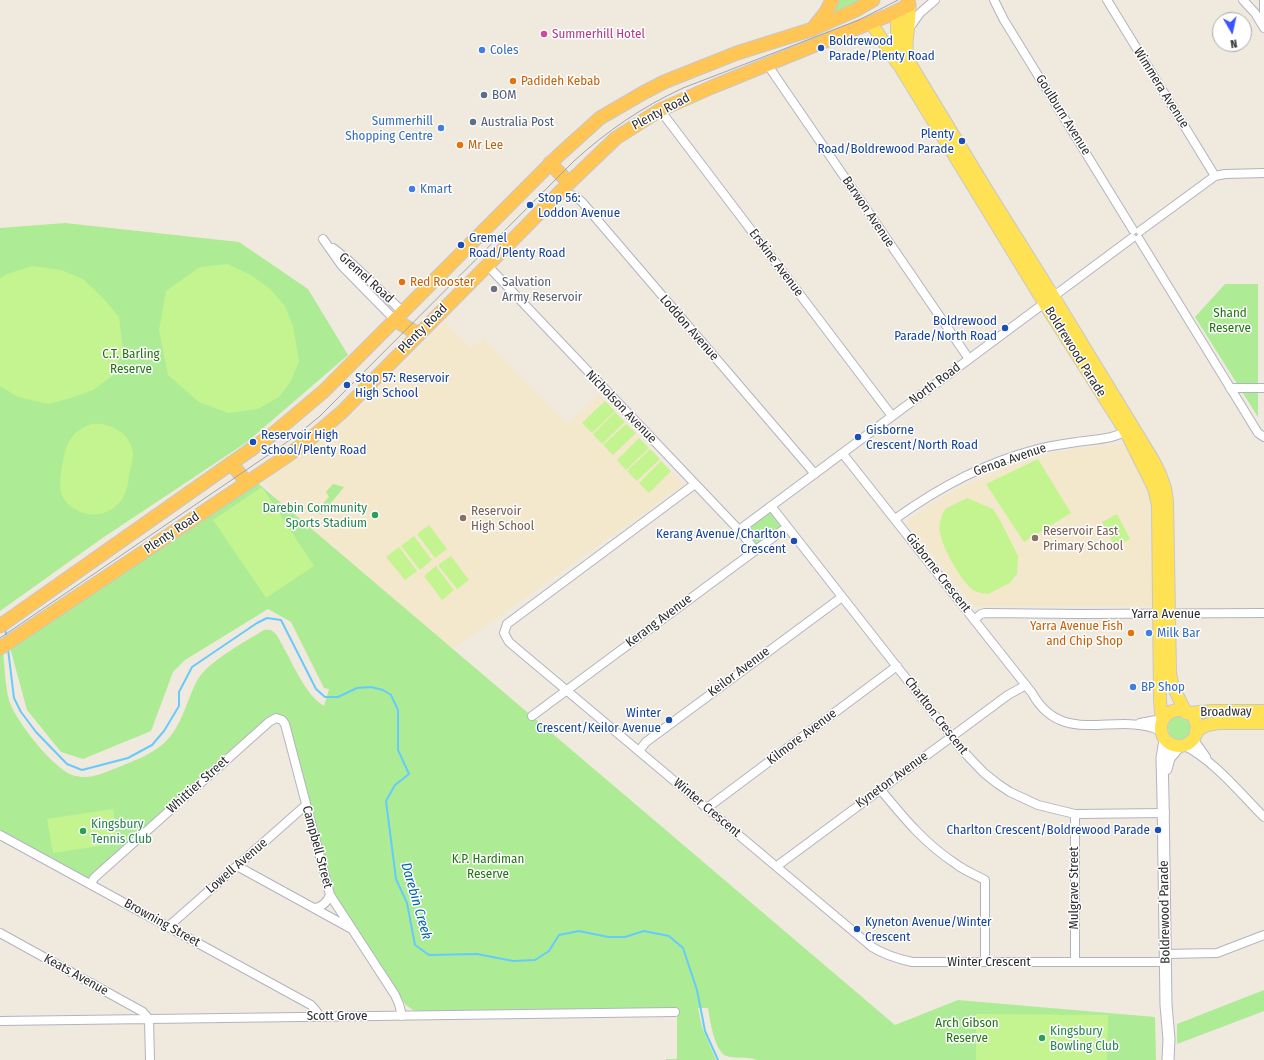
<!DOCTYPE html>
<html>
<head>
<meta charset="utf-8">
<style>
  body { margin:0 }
  #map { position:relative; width:1264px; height:1060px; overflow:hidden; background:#f0e9de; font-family:"Fira Sans Condensed",sans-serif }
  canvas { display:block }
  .north { position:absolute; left:1212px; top:12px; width:40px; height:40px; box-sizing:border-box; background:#fff; border:1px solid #ababab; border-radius:50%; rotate:171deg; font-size:11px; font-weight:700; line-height:16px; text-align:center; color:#2d2d2d }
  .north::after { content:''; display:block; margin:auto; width:14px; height:18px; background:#3b54ff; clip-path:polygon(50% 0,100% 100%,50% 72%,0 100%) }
</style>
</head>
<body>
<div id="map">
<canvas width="1264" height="1060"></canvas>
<div class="north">N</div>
</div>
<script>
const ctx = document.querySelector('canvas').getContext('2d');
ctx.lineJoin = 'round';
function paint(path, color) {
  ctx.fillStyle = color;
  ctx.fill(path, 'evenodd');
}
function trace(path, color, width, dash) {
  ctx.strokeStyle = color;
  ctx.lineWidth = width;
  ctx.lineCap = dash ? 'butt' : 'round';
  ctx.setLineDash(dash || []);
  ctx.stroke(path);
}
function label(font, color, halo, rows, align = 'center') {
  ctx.font = font + ' "Fira Sans Condensed",sans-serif';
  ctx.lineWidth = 3;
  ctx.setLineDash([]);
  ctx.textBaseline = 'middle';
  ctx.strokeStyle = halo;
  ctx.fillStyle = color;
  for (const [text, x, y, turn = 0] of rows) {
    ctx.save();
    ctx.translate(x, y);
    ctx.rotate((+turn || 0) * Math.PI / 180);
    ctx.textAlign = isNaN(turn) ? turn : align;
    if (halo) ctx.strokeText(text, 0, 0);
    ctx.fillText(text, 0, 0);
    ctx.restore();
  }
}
paint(new Path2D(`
  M445,322l27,27 1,-5h6l5,-5 84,85 31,-30 85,90 -231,165 -132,-89 -57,-79 38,-27 47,-36z
  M1124,444l20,36 6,18 2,18v90h-179l-65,-82v-4l37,-25 20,-10 43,-19 30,-9 28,-7z`), '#f3e8cc');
paint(new Path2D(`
  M838,0h23l-11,6 -20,8z
  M65,223l174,19 69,47 40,66 -101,87 -146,97 -101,72v-383z
  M1225,284h33v133l-63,-100z
  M253,479l642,546 63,-25 197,17 1,43h-399c-10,-4 -22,-1 -31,-4 -12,-6 -16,-36 -18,-48h-10l4,19 14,33h-50v-1h11v-51l-258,3 -6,-1 -7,-5 -72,-111 -45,-170 -3,-6 -6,-4 -8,1 -179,159 -4,3h-5l-84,-46v-177l3,-2c2,16 2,33 6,48 6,20 46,72 67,76 15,4 29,-4 43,-9 16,-7 32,-12 45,-24 19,-17 22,-43 34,-64 12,-19 47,-37 66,-49 6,-1 8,0 12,4 13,20 28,61 48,72l5,-17 -5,-1 -33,-66 -23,-13 -83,51 -12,12 -22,59 -68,28 -22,-7 -34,-42 -18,-66z
  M333,484l11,3 -23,28 -5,-4 13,-14 -3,-5z
  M771,506l16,21 -32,23 -16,-20z
  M1168 728a12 12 0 1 1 24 0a12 12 0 1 1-24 0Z
  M1264,990v21l-87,33v-20z`), '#adec95');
paint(new Path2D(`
  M227,264l24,11 19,14 15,17 8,20 6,35 -8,20 -12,16 -21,12 -30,4 -29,-11 -31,-27 -9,-45 7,-39 34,-24z
  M32,266l29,4 22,9 21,20 15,18 4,34 -11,25 -19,14 -22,8 -23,6 -30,-7 -18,-11v-108l7,-4z
  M605,401l10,10 -23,22 -10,-10z
  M615,412l10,10 -23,22 -9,-10z
  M92,424c19,-2 40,10 41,31 0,6 -3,14 -4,21 -1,7 -2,14 -5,20 -9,17 -31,24 -47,14 -20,-10 -18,-26 -15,-44 4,-21 8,-35 30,-42z
  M626,424l10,9 -23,22 -10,-10z
  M639,438l10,10 -23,22 -9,-10z
  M650,449l10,10 -23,22 -10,-10z
  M1038,459l33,54 -47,29 -38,-58z
  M661,461l10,10 -22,22 -10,-10z
  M262,487l52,79 -48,32 -53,-78z
  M967,498l26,11 8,13 17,34 -1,18 -7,9 -22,11c-4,-1 -9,-1 -13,-3 -12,-6 -33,-44 -35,-58 -2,-9 1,-16 5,-24z
  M1117,514l13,25 -15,8 -13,-25z
  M429,525l18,24 -12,9 -18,-24z
  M414,536l18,24 -12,10 -19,-24z
  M399,547l18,24 -12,9 -19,-23z
  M451,556l18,24 -12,9 -19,-24z
  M436,566l18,24 -12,10 -18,-24z
  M113,809l5,34 -65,10 -6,-34z
  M976,1014l132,1 -1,45h-131z`), '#c3f490');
trace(new Path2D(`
  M5,629l2,9
  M8,649l6,49 7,14 15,20 31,32 15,6 46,-12 24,-13 12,-14 15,-25v-14l13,-25 65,-44 10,-5 14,2 35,69 9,8h13l19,-9 14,-1 12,3 8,5 7,15v40l11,24 -14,11 -9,16 10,78 11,24 8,42 14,10 48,-1 36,7 22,-1 14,-9 10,-16 20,-4 29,6h17l19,-6 25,5 14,12 14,42 8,41 13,29`), '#66cbfc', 2);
const minor = new Path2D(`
  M994,0l10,20 129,210
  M1107,0l108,176
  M1243,0l12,13 9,15
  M1264,0v18
  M910,27l10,-14 15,-13
  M767,64l202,295
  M660,110l232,306
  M558,195c10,-2 16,-1 24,7l233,272
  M1140,231l75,-55 10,-2 39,-1
  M323,239l19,27 53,54
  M1139,239l119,194 6,4
  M333,248l15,12 55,52
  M487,265l252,265 16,20
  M1230,388h34
  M843,454l189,239c31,56 84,17 129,38
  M695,484l-188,140 -3,9 5,9 363,305c13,8 26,12 40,15h253
  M771,506l192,245 21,22 14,11 12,8 28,13 37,9 90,-1
  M895,519c43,-31 89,-56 139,-69 14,-4 28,-6 43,-8 18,-3 37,-2 52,-13
  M739,530l393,-292
  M975,619l6,-5 4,-1 95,1 184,-1
  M532,716l255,-189
  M1140,723l16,-3h7
  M1194,737l2,6 10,14
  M1183,745c32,16 56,47 81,72
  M639,751l7,-9 196,-145
  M880,789c24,29 44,54 76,75 9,7 20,11 29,16v76l2,6
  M707,808l190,-142
  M1075,814v148
  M0,835l311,170 6,7 1,4
  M237,866l113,62
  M777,866l231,-171 18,-10
  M91,884l3,-6 175,-156 7,-4 6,2 3,4 45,171 65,100 4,9 3,12
  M315,908c8,-1 12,-6 15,-13
  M169,926l137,-121
  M0,933l143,79 6,7 1,41
  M1165,954l52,-1 47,-18
  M0,1021l675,-9`);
const secondary = new Path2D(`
  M1165,740l-3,18 1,39 3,208 3,34 -1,21
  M1166,769l3,-11 10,-12`);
const primary = new Path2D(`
  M909,5c3,22 -9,40 3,62l74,122 67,107 100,164 7,14 5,14 2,13 3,171 2,12 14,29
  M897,12v40l4,16 144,236 81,128 28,56 4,17 2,195 1,13 2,7
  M867,24l7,3 23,36
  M1161 728a18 18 0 1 1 36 0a18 18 0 1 1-36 0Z
  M1188,713l24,-2h52
  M1196,731l11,-6 11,-2h46`);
const trunk = new Path2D(`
  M814,27l12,-15 6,-12
  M550,163l19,20
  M395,320l23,14
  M231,463l16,20
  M0,626l273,-192 51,-43 234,-235 42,-38 43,-25 21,-11 73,-29 76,-24 43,-19 17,-10
  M0,648l287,-192 28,-21 27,-23 227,-229 47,-45 44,-28 52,-23 177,-72 20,-10 -1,-5`);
trace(minor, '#b2b3c2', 10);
trace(secondary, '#b2b3c2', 13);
trace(primary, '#c8c8c8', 14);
trace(trunk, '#c8c8c8', 15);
trace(minor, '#fff', 8);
trace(secondary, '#fff', 11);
trace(primary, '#ffe253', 12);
trace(trunk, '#ffc656', 13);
trace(new Path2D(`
  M0,638l274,-187 23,-16 23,-19 254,-255c33,-30 68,-54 109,-73l176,-68 39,-20`), '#9fa2b9', 1);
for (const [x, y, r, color] of [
  [544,34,4,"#d1479c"],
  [821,48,4,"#1a4fb4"],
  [482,50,4,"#3f7fe0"],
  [513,81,4,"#e8710a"],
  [484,95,4,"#5c6f8a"],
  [473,122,4,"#5c6f8a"],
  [441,128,4,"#3f7fe0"],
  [962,141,4,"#1a4fb4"],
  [460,145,4,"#e8710a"],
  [412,189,4,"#3f7fe0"],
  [530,205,4,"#1a4fb4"],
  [461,245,4,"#1a4fb4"],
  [402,282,4,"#e8710a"],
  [494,289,4,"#6b7280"],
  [1005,328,4,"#1a4fb4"],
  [347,385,4,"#1a4fb4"],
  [858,437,4,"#1a4fb4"],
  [253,442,4,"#1a4fb4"],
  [375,515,4,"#2e9e5b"],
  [463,518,4,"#8d6e63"],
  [1035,538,4,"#8d6e63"],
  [794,541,4,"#1a4fb4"],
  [1131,633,4,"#e8710a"],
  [1149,633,4,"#3f7fe0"],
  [1133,687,4,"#3f7fe0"],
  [669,720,4,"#1a4fb4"],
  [1158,830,4,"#1a4fb4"],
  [83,831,4,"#2e9e5b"],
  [857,929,4,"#1a4fb4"],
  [1042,1038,4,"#2e9e5b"]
]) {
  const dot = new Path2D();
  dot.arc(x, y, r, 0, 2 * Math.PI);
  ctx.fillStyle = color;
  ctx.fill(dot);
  trace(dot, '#fff', 1.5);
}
label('13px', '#b23c85', '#fff', [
  ["Summerhill Hotel",552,34]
], 'left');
label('13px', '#164399', '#fff', [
  ["Boldrewood",829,41],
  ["Parade/Plenty Road",829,56],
  ["Plenty",954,134,"right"],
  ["Road/Boldrewood Parade",954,149,"right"],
  ["Stop 56:",538,198],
  ["Loddon Avenue",538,213],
  ["Gremel",469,238],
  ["Road/Plenty Road",469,253],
  ["Boldrewood",997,321,"right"],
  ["Parade/North Road",997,336,"right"],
  ["Stop 57: Reservoir",355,378],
  ["High School",355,393],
  ["Gisborne",866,430],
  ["Crescent/North Road",866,445],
  ["Reservoir High",261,435],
  ["School/Plenty Road",261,450],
  ["Kerang Avenue/Charlton",786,534,"right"],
  ["Crescent",786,549,"right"],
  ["Winter",661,713,"right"],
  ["Crescent/Keilor Avenue",661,728,"right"],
  ["Charlton Crescent/Boldrewood Parade",1150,830,"right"],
  ["Kyneton Avenue/Winter",865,922],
  ["Crescent",865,937]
], 'left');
label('13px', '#366cbe', '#fff', [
  ["Coles",490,50],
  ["Summerhill",433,121,"right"],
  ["Shopping Centre",433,136,"right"],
  ["Kmart",420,189],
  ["Milk Bar",1157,633],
  ["BP Shop",1141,687]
], 'left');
label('13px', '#c56008', '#fff', [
  ["Padideh Kebab",521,81],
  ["Mr Lee",468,145],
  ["Red Rooster",410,282],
  ["Yarra Avenue Fish",1123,626,"right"],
  ["and Chip Shop",1123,641,"right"]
], 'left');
label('13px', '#2d2d2d', '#fff', [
  ["Wimmera Avenue",1161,88,58],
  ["Plenty Road",661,112,-28],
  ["Goulburn Avenue",1063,115,58],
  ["Barwon Avenue",868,212,56],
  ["Erskine Avenue",776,263,53],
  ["Gremel Road",366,278,42],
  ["Loddon Avenue",689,328,49],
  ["Plenty Road",423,329,-45],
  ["Boldrewood Parade",1075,352,58],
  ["North Road",935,384,-37],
  ["Nicholson Avenue",621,407,46],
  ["Genoa Avenue",1010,460,-19],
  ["Plenty Road",172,533,-34],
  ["Gisborne Crescent",938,573,52],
  ["Yarra Avenue",1166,614],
  ["Kerang Avenue",659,621,-37],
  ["Keilor Avenue",739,672,-37],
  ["Broadway",1226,712,-1],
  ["Charlton Crescent",936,716,52],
  ["Kilmore Avenue",802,737,-37],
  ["Kyneton Avenue",892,780,-36],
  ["Whittier Street",198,785,-42],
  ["Winter Crescent",707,808,40],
  ["Campbell Street",317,847,75],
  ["Lowell Avenue",237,866,-41],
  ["Mulgrave Street",1074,888,-90],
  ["Boldrewood Parade",1165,912,-91],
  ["Browning Street",162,923,29],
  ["Winter Crescent",989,962],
  ["Keats Avenue",76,975,29],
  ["Scott Grove",337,1016]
]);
label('13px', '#4e5e75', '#fff', [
  ["BOM",492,95],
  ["Australia Post",481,122]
], 'left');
label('13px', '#5b616d', '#fff', [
  ["Salvation",502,282],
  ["Army Reservoir",502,297]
], 'left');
label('13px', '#217412', '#fff', [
  ["Shand",1230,313],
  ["Reserve",1230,328],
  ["C.T. Barling",131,354],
  ["Reserve",131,369],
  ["K.P. Hardiman",488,859],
  ["Reserve",488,874],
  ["Arch Gibson",967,1023],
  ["Reserve",967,1038]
]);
label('13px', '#27864d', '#fff', [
  ["Darebin Community",367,508,"right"],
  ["Sports Stadium",367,523,"right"],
  ["Kingsbury",91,824],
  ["Tennis Club",91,839],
  ["Kingsbury",1050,1031],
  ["Bowling Club",1050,1046]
], 'left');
label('13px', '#785e54', '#fff', [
  ["Reservoir",471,511],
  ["High School",471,526],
  ["Reservoir East",1043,531],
  ["Primary School",1043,546]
], 'left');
label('italic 14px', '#0067ad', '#fff', [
  ["Darebin Creek",416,901,74]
]);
</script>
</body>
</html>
